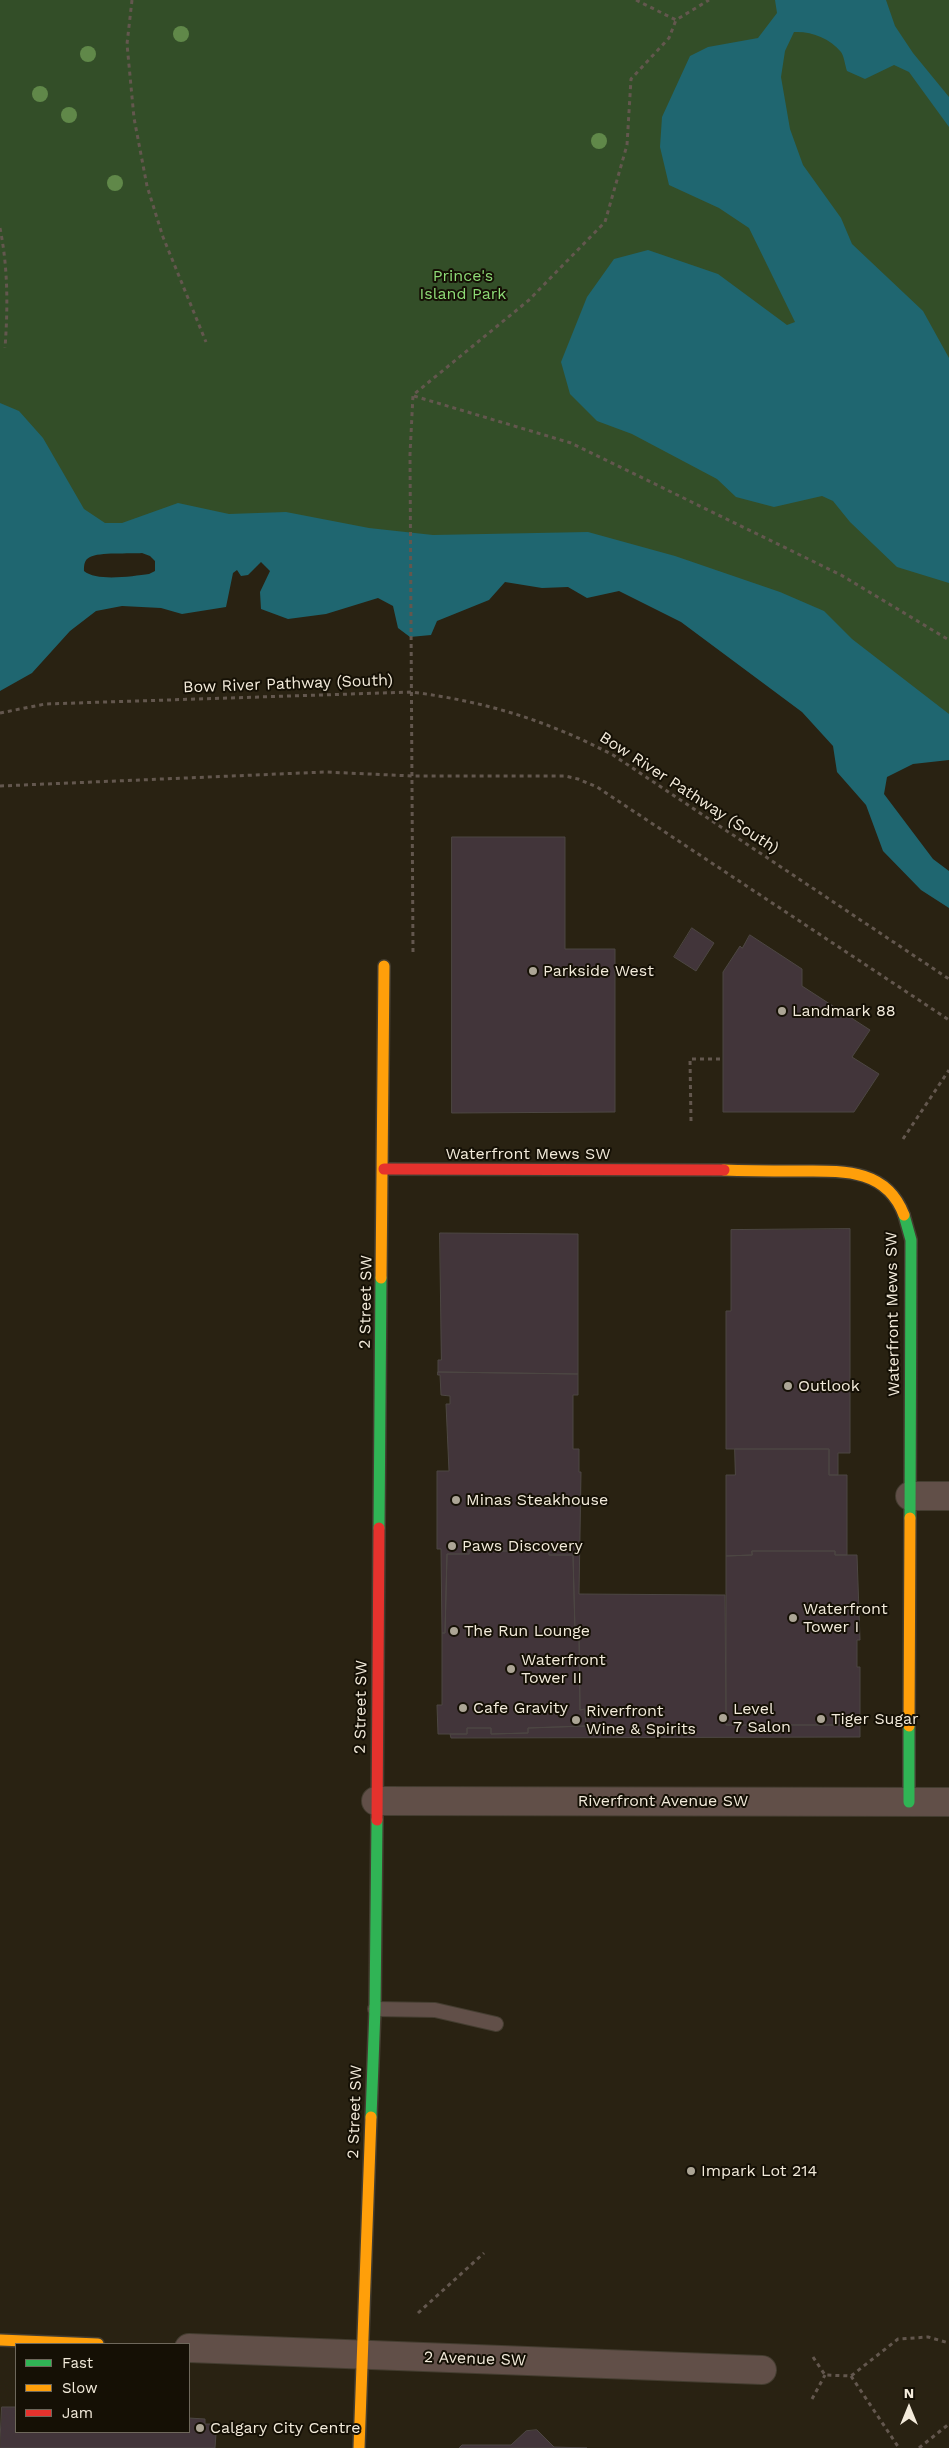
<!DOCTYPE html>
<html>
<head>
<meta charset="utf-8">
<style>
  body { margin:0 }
  #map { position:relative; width:949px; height:2448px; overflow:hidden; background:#292212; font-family:"Work Sans",sans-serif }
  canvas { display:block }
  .legend { position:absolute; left:15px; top:2343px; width:175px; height:90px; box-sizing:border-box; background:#151005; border:1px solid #6e685b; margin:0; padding:6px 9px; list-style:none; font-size:15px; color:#f3ebdb }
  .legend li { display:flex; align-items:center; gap:10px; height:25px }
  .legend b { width:25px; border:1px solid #6e685b }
  .north { position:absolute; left:884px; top:2383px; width:50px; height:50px; -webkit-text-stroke:4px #151005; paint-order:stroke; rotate:0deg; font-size:14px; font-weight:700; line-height:20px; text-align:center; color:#f3ebdb }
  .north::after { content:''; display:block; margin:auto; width:18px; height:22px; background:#f3ebdb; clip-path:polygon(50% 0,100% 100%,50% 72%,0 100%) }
</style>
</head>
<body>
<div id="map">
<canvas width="949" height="2448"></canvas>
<ul class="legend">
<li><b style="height:6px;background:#30b455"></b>Fast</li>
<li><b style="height:6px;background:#ff9f0a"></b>Slow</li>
<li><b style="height:6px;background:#e5322d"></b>Jam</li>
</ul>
<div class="north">N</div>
</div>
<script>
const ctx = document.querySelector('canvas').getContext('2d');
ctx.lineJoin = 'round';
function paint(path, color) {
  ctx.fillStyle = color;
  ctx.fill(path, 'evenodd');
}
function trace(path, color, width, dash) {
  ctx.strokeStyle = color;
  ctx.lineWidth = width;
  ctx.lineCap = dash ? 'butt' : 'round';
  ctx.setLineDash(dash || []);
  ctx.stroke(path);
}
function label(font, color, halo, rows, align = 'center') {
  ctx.font = font + ' "Work Sans",sans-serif';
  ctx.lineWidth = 4;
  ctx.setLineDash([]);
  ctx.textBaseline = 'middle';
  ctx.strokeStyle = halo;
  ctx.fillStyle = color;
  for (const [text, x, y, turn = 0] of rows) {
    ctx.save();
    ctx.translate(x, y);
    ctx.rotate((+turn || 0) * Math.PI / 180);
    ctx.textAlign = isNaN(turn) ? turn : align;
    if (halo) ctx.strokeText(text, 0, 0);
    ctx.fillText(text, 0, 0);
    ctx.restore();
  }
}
paint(new Path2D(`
  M0,0h949v742l-276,-175 -578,-35 -95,-115z`), '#334e28');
paint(new Path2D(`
  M775,0h111l9,26 18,27 36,44v30l-40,-55 -15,-7 -29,14 -18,-8c-2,-6 -3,-15 -6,-19 -11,-14 -30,-21 -47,-20l-9,19 -4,26 9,52 13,36 38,53 11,26 71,67 26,47v225l-52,-16 -47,-45 -17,-21 -11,-5 -48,11 -38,-10 -19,-18 -85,-45 -35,-13 -27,-27 -9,-32 26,-65 27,-38 34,-9 70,24 69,51 8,-3 -46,-94 -30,-20 -50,-23 -9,-38 2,-30 28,-61 18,-9 50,-9 19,-25z
  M0,403l19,8 24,27 41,71 21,14h17l56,-20 51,11 57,-2 83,16 64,7 155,-3 87,24 105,36 44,19 28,28 97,75v46l-36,4 -26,13 -3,17 49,65 16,12v37l-28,-18 -38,-39 -17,-46 -29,-33 -4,-26 -31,-34 -121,-90 -62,-31 -32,7 -19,-11 -26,1 -37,-6 -16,18 -52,21 -6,14 -21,2 -12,-9 -5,-22 -15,-8 -52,16 -38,5 -27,-10 -1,-17 10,-21 -9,-9 -13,13 -7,1 -4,-6 -4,3 -7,34 -44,7 -21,-6 -39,-2 -26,5 -26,20 -38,42 -32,18zM142,553l8,3 5,5v10l-6,3c-16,2 -52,8 -65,-3 0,-6 0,-11 6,-14 9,-5 40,-3 52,-4z`), '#1f6670');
const building = new Path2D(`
  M452,837h113v112h50v163l-163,1z
  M692,928l22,15 -18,28 -22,-14z
  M750,935l52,34v17l68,44 -18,27 27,17 -25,38h-131v-140l17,-26 2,2z
  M850,1229v224h-12v22h-9v-26h-103v-138h5v-81z
  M440,1233l138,1v140l-140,-2v-12h3z
  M438,1372l140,2v21h-5v54h6v23h2l-2,122 146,1 1,130h134v12l-409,1 -1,-4h17v-6h24v6l37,-1v-5l58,-2 -1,-17 -5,1 -1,-78h-4l-2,-77h-24v-4h-80v3h-22l-2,79h-3l-1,-84h-4v-78h12l-3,-67h4v-8l-9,-1 -1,-20h-2z
  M735,1449h94v26h18v80h-12v-4h-83v4l-26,1v-81h9z
  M469,1551h80v4h24l2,77h4l1,78 5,-1 1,17 -58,2v5l-37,1v-6h-24v6h-29l-1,-29h5v-72h3l2,-79h22z
  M752,1551h83v4h22l3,85h-3v27h3v58h-134v-169l26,-1z
  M2,2407h14v25h173v-14l16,1v5h7v9l4,1 -1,14h-215z
  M537,2430l17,17 33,1h-128l3,-3h49l15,-14z`);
paint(building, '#42353a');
trace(building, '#4d4743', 1);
const lane = new Path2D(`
  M375,2009l60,1 61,14`);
const street = new Path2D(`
  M910,1496h39
  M376,1801l573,1
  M189,2348l573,22`);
const fast = new Path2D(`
  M904,1215l7,25 -1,278
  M379,1528l2,-250
  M909,1802v-76
  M371,2117l4,-108 2,-189`);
const slow = new Path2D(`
  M724,1170c24,1 49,1 73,1 43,0 89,-4 107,44
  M381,1278l3,-312
  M909,1726l1,-208
  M0,2340l98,4
  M359,2448l12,-331`);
const jam = new Path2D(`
  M384,1169l340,1
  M377,1820l2,-292`);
trace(lane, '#443d30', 16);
trace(street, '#443d30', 30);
trace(fast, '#443d30', 14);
trace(slow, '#443d30', 14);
trace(jam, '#443d30', 14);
trace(new Path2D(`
  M132,0l-5,44 7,74 13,68 16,51 43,105
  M636,0l40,20 33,-20
  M0,228c8,40 8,79 5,120
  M414,396l157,47 270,132 108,65
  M0,713l45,-9 367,-12c75,10 134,28 201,63l336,224
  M0,786l325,-14 88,4h152l13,3 19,8 352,233
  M413,952l-3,-498 3,-59 116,-95 76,-78 22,-77 4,-66 38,-41 7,-18
  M691,1121l-1,-62h33
  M903,1139l46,-69
  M418,2313l66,-60
  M813,2357l12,18 26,1 47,-37 30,-2 21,6
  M851,2376l48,72
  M812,2399l13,-24
  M919,2448l30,-24`), '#63574e', 3, [4, 4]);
trace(lane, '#614f48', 14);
trace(street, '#614f48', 28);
trace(fast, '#30b455', 11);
trace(slow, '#ff9f0a', 11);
trace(jam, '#e5322d', 11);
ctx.fillStyle = '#608849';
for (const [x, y] of [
  [181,34],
  [88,54],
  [40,94],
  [69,115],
  [599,141],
  [115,183]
]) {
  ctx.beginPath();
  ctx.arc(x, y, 8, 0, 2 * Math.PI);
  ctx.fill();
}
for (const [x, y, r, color] of [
  [533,971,5,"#aca595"],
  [782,1011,5,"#aca595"],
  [788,1386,5,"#aca595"],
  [456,1500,5,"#aca595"],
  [452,1546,5,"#aca595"],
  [793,1618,5,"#aca595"],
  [454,1631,5,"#aca595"],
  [511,1669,5,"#aca595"],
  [463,1708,5,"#aca595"],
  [723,1718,5,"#aca595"],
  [821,1719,5,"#aca595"],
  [576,1720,5,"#aca595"],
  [691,2171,5,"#aca595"],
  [200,2428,5,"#aca595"]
]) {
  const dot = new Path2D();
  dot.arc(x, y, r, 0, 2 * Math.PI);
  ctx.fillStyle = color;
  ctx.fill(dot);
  trace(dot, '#151005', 2);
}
label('16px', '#8ddb76', '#151005', [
  ["Prince's",463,276],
  ["Island Park",463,294]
]);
label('16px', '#f3ebdb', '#151005', [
  ["Bow River Pathway (South)",288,684,-2],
  ["Bow River Pathway (South)",689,793,33],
  ["Waterfront Mews SW",528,1154],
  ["2 Street SW",366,1302,-89],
  ["Waterfront Mews SW",893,1314,-91],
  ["2 Street SW",361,1707,-89],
  ["Riverfront Avenue SW",663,1801],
  ["2 Street SW",355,2112,-88],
  ["2 Avenue SW",475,2359,2]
]);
label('16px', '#f3ebdb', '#151005', [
  ["Parkside West",543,971],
  ["Landmark 88",792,1011],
  ["Outlook",798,1386],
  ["Minas Steakhouse",466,1500],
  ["Paws Discovery",462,1546],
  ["Waterfront",803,1609],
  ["Tower I",803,1627],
  ["The Run Lounge",464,1631],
  ["Waterfront",521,1660],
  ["Tower II",521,1678],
  ["Cafe Gravity",473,1708],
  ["Level",733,1709],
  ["7 Salon",733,1727],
  ["Riverfront",586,1711],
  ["Wine & Spirits",586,1729],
  ["Tiger Sugar",831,1719],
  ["Impark Lot 214",701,2171],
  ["Calgary City Centre",210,2428]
], 'left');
</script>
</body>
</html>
